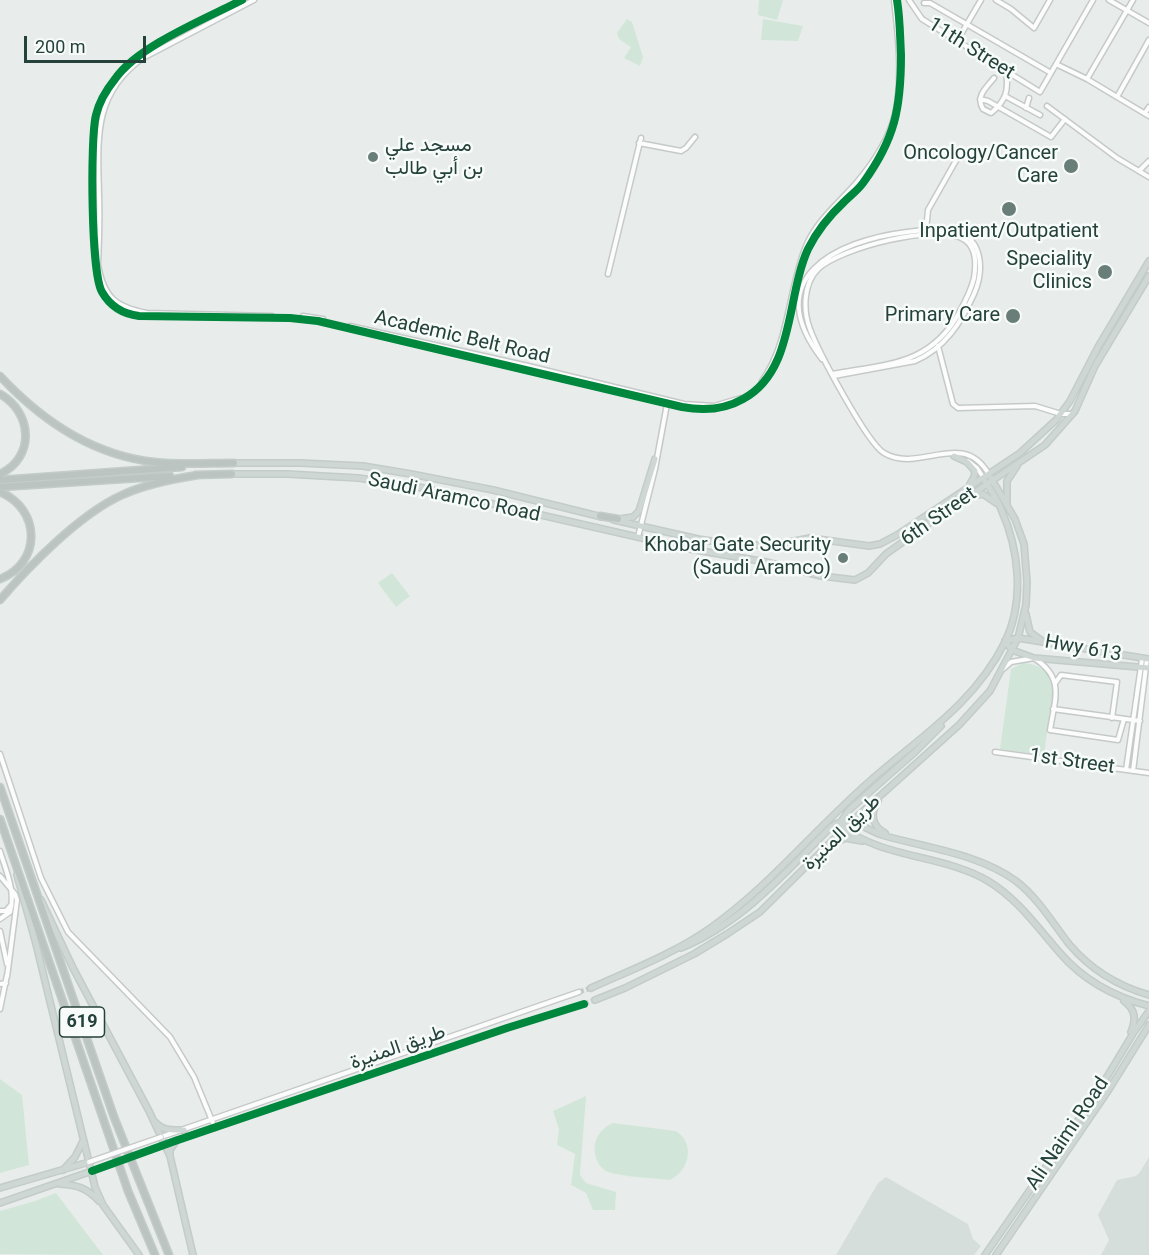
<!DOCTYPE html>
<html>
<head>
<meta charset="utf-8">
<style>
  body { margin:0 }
  #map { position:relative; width:1149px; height:1255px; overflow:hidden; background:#e8edeb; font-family:Roboto,sans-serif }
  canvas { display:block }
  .scale { position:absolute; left:24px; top:36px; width:122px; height:27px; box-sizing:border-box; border:3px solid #24423a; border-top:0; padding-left:8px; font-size:18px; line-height:21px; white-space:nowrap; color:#24423a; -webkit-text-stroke:4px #f7fbf9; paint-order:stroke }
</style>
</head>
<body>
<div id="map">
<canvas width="1149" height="1255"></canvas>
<div class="scale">200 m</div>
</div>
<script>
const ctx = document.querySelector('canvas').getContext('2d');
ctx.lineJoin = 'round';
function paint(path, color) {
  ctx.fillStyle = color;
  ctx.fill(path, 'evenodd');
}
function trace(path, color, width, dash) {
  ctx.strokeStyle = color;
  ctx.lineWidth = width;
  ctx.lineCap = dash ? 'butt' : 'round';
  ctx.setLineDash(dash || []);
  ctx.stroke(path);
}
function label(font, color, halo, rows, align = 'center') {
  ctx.font = font + ' Roboto,Vazirmatn,sans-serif';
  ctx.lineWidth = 5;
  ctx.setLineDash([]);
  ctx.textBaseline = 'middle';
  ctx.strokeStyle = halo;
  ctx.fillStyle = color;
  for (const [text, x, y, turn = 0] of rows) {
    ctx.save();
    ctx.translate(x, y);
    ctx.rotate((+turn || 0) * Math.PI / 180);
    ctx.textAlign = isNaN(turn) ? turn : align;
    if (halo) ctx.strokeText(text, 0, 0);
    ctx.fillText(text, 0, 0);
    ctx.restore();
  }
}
paint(new Path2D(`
  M1149,1157v98h-48l8,-15 -11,-25 19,-35 19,-4 4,-4z
  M886,1177l82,47 5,15 8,7 -7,9h-138l42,-72z`), '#d6dedb');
paint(new Path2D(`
  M759,0h24l-6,20 -19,-5z
  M627,19l5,3 11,35 -3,9 -16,-8 7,-11 -12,-8 -2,-6z
  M763,19l40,7 -5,15 -37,-1z
  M392,573l18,23 -14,11 -18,-24z
  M1023,663c15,1 22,6 31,18l-10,74 -44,-6 11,-80z
  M0,1079l22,16 7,70 -29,8z
  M586,1096l-6,79 6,8 30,9 -1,18h-22l-7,-17 -15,-8 4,-31 -18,-9 2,-16 -6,-18z
  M613,1123l63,8c20,13 13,40 -6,49 -18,-2 -46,-3 -62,-8 -10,-4 -15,-18 -13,-28 2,-10 9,-17 18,-21z
  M56,1193l47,62 -103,-1v-43l35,-10z`), '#d1e6d8');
trace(new Path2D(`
  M579,992l12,-4
  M584,1004l11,-4`), '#c1cbc8', 5, [5, 2.5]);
const minor = new Path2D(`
  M242,0c-37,19 -104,46 -127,79 -8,10 -16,23 -19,36 -6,24 -5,159 6,177 8,14 21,22 37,24l151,2 28,3 364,86c22,4 42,3 61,-8 52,-28 43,-102 65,-150 9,-18 21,-33 36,-47 6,-6 14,-12 19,-19 32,-44 38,-75 38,-128 -1,-19 -1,-37 -4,-55
  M254,0l-111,58c-51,36 -45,83 -44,138 1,23 0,46 -1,69 6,32 17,42 49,48l125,3
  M909,0l13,19 118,73 53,-92
  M996,0l15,9 23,19 16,-28
  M1109,0l40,23
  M924,3h6l121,70
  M957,41l24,-41
  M1056,64l31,15 62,37
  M994,78c-7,9 -19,18 -11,31l8,4c15,-12 18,-23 15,-41
  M1087,79l46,-79
  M1005,96l35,19
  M1117,97l32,-57
  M980,99l8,2 63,36 14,-18
  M1047,106l70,52 32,19
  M1026,108l3,-10
  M1145,113l4,-6
  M639,143l42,8 5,-3 9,-11
  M1139,171l10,-10
  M926,231l2,-21 34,-60
  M608,274l33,-136
  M303,316l20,3
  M350,326l178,40 156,38 30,2 27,-8
  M938,346l15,58 5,4 77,-2 26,8h11
  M822,359c-62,-80 12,-118 85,-127 17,-2 39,-6 55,1 22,12 21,41 12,61 -13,29 -29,54 -59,67l-81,15
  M832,374c54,-10 99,-8 128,-63 6,-11 11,-21 14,-33 2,-13 3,-29 -9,-38 -26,-18 -125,8 -147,29 -15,15 -15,42 -8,60 8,22 57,114 74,124 35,21 78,-24 104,20
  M762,381c28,-39 26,-92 44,-135 11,-26 33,-43 51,-64 16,-19 32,-43 38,-68 8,-34 3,-80 -1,-114
  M968,461l9,7 6,9
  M638,537l17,-68 12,-65
  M1003,669l8,-7 23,-4c31,20 21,40 16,72l68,10 6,-21
  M1056,682l5,-7 56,7 -5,36
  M1053,709l87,12
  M995,752l154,21
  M0,754l41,124 27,54 102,105 24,40 21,51
  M1126,770l16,-111
  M1133,771l14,-112
  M0,851c6,20 16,41 10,61l-10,7
  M0,876l15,18 2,6 -10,77
  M0,911h6l5,-6
  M0,931l7,33
  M0,984l6,-1
  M0,1009l7,-34
  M161,1137l418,-145
  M165,1144l342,-116 77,-24`);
const major = new Path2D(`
  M954,456l13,6 8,9 -1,6 -4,7
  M234,463h66l63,3 48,8 82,16 109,27
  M232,474h55l71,4 56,8 276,63 76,13 55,14 34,4 13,-7 18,-19 42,-30 117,-79 30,-34 20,-45 54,-90
  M973,496l10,-2 13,9
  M1007,502v-21l10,-15
  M620,519l13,-2 6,-6 16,-52
  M614,520l84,19 40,6h36l36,-7 59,8 11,-2 17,-9 123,-82 36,-33 14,-19 28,-54 51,-86
  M1026,614l4,18 11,8
  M1005,641l7,9 22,8 115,10
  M1005,641l13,-3 131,21
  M941,726l-26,26 -66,58 -7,10 1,7c38,31 102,28 145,54 30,18 49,46 72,72 23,27 55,44 89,53
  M878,801c-8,13 -6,25 7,32
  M829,847l16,-9 17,3
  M17,875l19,69 59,243 8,18 36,50
  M41,900l32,68 76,143 21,45 23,99
  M681,948c61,-25 105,-76 150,-121 17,-13 34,2 51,8 44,13 95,18 134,46 22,17 36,41 53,63 21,25 49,42 80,51
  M591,988c40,-18 82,-34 118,-59 60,-42 106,-100 161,-148 50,-44 104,-77 135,-139 20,-41 14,-93 -4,-133 -4,-10 -10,-19 -16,-28
  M595,1000l30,-12 69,-34 33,-20 33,-22 91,-90 108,-97 31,-34 28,-53 8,-33 1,-23 -3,-38 -9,-25 -24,-41
  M1124,1001c12,9 12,18 7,31
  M155,1122c8,9 17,8 29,8
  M170,1155v-5l7,-10
  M63,1170l12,-13 8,-16
  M60,1184c17,1 27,4 39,17
  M0,1188l89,-26
  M0,1203l92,-32
  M985,1255l114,-165 35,-58 15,-21
  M996,1255l112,-164 41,-66`);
const highway = new Path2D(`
  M0,376c42,45 92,79 154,86 27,3 53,1 80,1
  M0,394c32,18 36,63 0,80
  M195,475l37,-1
  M0,480l182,-13
  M0,487l170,-11
  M0,492c41,17 42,71 0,87
  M600,516l18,3
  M0,600c30,-35 80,-86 122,-105 24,-11 50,-16 76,-20
  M0,787l114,330 55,138
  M0,819l128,372 27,64`);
trace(minor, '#c5cac8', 7);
trace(major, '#c3ccc9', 8);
trace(highway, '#c3ccc9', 9);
trace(minor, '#fcfcfc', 4);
trace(major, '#cfd7d5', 5);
trace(highway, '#bcc4c2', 6);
const minorBridge = new Path2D(`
  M89,1162l72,-25
  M92,1171l72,-26`);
trace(minorBridge, '#c5cac8', 7, []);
trace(minorBridge, '#fcfcfc', 4);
trace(new Path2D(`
  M242,0c-37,19 -104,46 -127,79 -8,10 -16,23 -19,36 -6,24 -5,159 6,177 8,14 21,22 37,24l151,2 28,3 364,86c22,4 42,3 61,-8 52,-28 43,-102 65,-150 9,-18 21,-33 36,-47 6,-6 14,-12 19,-19 32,-44 38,-75 38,-128 -1,-19 -1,-37 -4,-55
  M92,1171l83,-30 332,-113 77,-24`), '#00873e', 8);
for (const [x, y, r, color] of [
  [373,157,6,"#697e78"],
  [1071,166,8,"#697e78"],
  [1009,209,8,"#697e78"],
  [1105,272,8,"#697e78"],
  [1013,316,8,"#697e78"],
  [843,558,6,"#697e78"]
]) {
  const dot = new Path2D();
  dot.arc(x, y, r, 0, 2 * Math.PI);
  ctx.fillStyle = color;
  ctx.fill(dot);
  trace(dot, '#f7fbf9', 2);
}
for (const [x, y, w] of [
  [82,1022,45]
]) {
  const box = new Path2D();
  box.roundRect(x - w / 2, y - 15, w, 30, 4.5);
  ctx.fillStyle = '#f7fbf9';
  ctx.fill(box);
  trace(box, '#24423a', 1.5);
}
label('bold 18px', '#24423a', null, [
  ["619",82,1022]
]);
label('20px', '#24423a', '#f7fbf9', [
  ["11th Street",971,49,32],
  ["Academic Belt Road",462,338,13],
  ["Saudi Aramco Road",454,498,12],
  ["6th Street",939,517,-35],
  ["Hwy 613",1083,649,10],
  ["1st Street",1072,762,8],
  ["طريق المنيرة",842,833,-44],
  ["طريق المنيرة",398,1048,-19],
  ["Ali Naimi Road",1068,1134,-56]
]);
label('20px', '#24423a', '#f7fbf9', [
  ["مسجد علي",385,146,"left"],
  ["بن أبي طالب",385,169,"left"],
  ["Oncology/Cancer",1058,154],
  ["Care",1058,177],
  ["Inpatient/Outpatient",1009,232,"center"],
  ["Speciality",1092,260],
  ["Clinics",1092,283],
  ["Primary Care",1000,316],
  ["Khobar Gate Security",831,546],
  ["(Saudi Aramco)",831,569]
], 'right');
</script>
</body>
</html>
